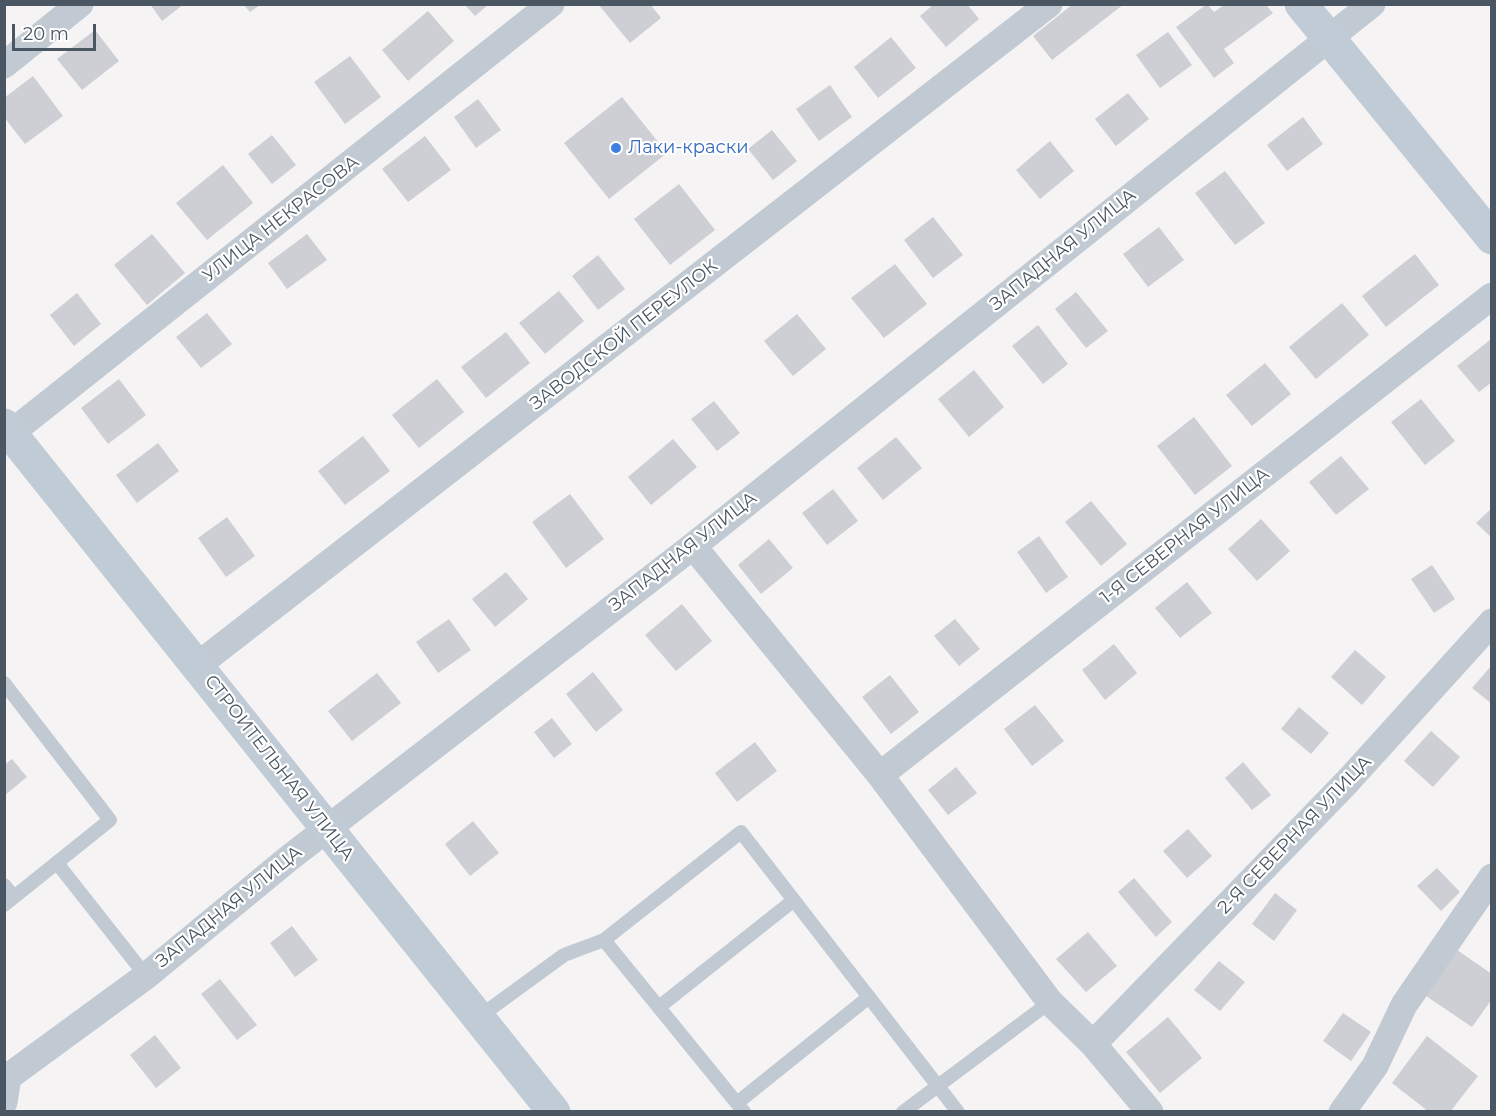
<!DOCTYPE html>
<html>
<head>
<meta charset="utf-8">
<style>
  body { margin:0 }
  #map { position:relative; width:1496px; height:1116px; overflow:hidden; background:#f5f3f3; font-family:Montserrat,sans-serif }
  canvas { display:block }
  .frame { position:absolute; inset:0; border:6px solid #4a5661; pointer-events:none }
  .scale { position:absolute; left:12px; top:24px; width:84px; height:27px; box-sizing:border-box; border:3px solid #4a5661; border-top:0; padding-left:8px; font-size:18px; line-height:21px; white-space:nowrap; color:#4a5661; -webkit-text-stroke:4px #fff; paint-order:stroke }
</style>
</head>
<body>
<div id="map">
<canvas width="1496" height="1116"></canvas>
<div class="frame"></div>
<div class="scale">20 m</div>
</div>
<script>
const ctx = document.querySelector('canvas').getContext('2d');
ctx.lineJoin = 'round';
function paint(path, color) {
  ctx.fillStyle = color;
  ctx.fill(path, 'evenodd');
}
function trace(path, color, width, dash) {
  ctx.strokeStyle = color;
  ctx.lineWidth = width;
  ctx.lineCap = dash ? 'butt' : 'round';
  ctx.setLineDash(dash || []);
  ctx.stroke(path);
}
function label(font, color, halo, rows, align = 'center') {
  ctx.font = font + ' Montserrat,sans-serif';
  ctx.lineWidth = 4.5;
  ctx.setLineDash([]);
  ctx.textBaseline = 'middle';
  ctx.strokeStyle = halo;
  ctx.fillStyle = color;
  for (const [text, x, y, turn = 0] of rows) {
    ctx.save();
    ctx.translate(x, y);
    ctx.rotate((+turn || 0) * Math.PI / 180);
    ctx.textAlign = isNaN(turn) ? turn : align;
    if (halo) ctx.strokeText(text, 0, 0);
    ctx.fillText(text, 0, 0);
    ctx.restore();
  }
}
paint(new Path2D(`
  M150,4h34l-22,17z
  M598,4h52l11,14 -31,25z
  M934,4h33l12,15 -33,28 -26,-31z
  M1073,4h51l-72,56 -19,-24z
  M1207,4l7,8 10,-7h42l7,8 -49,36 10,14 -20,15 -38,-51z
  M244,5h16l-10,7z
  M465,5h23l-13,11z
  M428,11l26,30 -46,40 -26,-31z
  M95,30l24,31 -37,29 -25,-31z
  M1168,32l24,33 -32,23 -24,-33z
  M891,37l25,31 -38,30 -24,-31z
  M350,56l31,41 -36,27 -31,-42z
  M33,76l30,40 -38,28 -21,-27v-19z
  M830,85l22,32 -33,24 -23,-32z
  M1128,93l21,26 -33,27 -21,-27z
  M622,97l45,56 -58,46 -45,-56z
  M478,99l23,31 -25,18 -22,-31z
  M1303,117l20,27 -36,27 -20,-26z
  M772,130l25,31 -24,19 -25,-31z
  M272,135l24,30 -24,19 -24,-30z
  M425,136l26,34 -43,32 -26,-33z
  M1050,141l24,30 -34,28 -24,-29z
  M223,165l30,38 -46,37 -31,-37z
  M1225,171l40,52 -30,22 -40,-52z
  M679,184l36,46 -45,35 -36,-46z
  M933,217l30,38 -30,23 -29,-38z
  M1159,227l25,33 -36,27 -25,-33z
  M152,234l33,39 -38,32 -33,-40z
  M307,234l20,26 -40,29 -19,-26z
  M1415,254l24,31 -53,42 -24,-31z
  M598,255l27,34 -27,21 -26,-34z
  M895,264l32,40 -43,34 -33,-40z
  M559,291l25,30 -39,33 -26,-31z
  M1076,292l32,39 -22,17 -31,-39z
  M77,293l24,31 -27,22 -24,-31z
  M1342,303l27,32 -53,44 -27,-32z
  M207,313l25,31 -31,24 -25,-31z
  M797,314l29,35 -33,27 -29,-35z
  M1038,325l30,39 -25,20 -31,-38z
  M506,332l24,31 -44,35 -25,-31z
  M1490,340l2,42 -13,10 -22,-26z
  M1265,363l26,31 -39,32 -26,-31z
  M974,370l30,37 -35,30 -31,-38z
  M119,379l27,36 -38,29 -27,-36z
  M437,379l27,33 -45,36 -27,-33z
  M1421,399l34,42 -30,24 -34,-43z
  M714,401l26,32 -23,18 -26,-32z
  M1194,417l38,49 -37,29 -38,-49z
  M363,436l27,35 -45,34 -27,-34z
  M896,437l26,31 -39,32 -26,-32z
  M673,439l24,28 -46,38 -23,-28z
  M158,443l21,28 -42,32 -21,-28z
  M1341,456l28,33 -33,26 -27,-33z
  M833,489l25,32 -31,24 -25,-32z
  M570,494l34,45 -38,29 -34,-46z
  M1091,501l36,43 -26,22 -36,-44z
  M1492,508v30l-16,-15z
  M227,517l28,39 -29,21 -28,-39z
  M1261,519l29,32 -33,30 -29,-32z
  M1039,536l29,41 -22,16 -29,-41z
  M769,539l24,29 -32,26 -23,-29z
  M1432,565l23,34 -21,14 -23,-34z
  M506,572l22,27 -33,28 -23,-28z
  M1187,582l25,31 -32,25 -25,-30z
  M682,604l30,37 -36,30 -31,-36z
  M449,619l22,31 -33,23 -22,-31z
  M955,619l25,30 -21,17 -25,-30z
  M1114,644l23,29 -32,27 -23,-30z
  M1355,650l31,27 -24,28 -31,-28z
  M1492,665v39l-20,-16z
  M593,672l30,38 -27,22 -30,-38z
  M377,673l24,30 -49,38 -24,-30z
  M890,675l29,37 -28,22 -29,-37z
  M1035,705l29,36 -32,25 -28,-37z
  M1299,707l30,26 -18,21 -30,-25z
  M552,718l20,26 -18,14 -20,-26z
  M1431,731l29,26 -27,30 -29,-26z
  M755,742l22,29 -40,31 -22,-29z
  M12,759l15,18 -23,19v-31z
  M1243,762l28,33 -19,15 -27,-32z
  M956,767l21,26 -29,22 -20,-25z
  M473,821l26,32 -29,23 -25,-32z
  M1188,829l24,27 -25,22 -24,-27z
  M1437,868l23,24 -19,19 -24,-25z
  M1134,878l38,44 -16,15 -38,-45z
  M1275,893l22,17 -23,31 -22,-17z
  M292,926l26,34 -23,17 -25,-34z
  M1088,932l29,34 -31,26 -30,-33z
  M1454,948l38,26v25l-20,28 -49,-33z
  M1219,961l26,21 -25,29 -26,-21z
  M220,979l37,46 -20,15 -36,-46z
  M1343,1013l28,19 -20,29 -28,-20z
  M1168,1017l34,41 -42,35 -34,-41z
  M155,1035l26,33 -25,20 -26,-33z
  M1427,1036l51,40 -28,36h-21l-37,-29z`), '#cdcfd5');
trace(new Path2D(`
  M4,683l106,137 -106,85
  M57,863l89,113
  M4,885l10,12
  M659,1007l135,-107
  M479,1017l85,-62 40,-15
  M737,1103l132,-106
  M744,1112l-140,-172 137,-108 217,280
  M903,1112l147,-110`), '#c1cad2', 14);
trace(new Path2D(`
  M4,65l76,-61
  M11,433l540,-429
  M693,546l187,229 170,227 43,42 57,68
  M198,665l851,-661
  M880,775l612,-479
  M1093,1044l254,-262 145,-160
  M4,1102l4,-25 138,-101 142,-117 405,-313 679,-542
  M1342,1112l33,-46 29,-61 88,-128`), '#c1cad2', 27);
trace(new Path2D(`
  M1301,4l191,234
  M4,425l550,687`), '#c1cbd6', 33);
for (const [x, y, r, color] of [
  [616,148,6,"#3f7fe0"]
]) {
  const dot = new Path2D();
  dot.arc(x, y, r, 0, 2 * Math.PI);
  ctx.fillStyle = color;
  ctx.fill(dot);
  trace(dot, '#fff', 2);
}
label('18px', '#366cbe', '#fff', [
  ["Лаки-краски",628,148]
], 'left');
label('18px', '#4a5661', '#fff', [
  ["УЛИЦА НЕКРАСОВА",281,219,-38],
  ["ЗАПАДНАЯ УЛИЦА",1063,250,-39],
  ["ЗАВОДСКОЙ ПЕРЕУЛОК",624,335,-38],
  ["1-Я СЕВЕРНАЯ УЛИЦА",1185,536,-38],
  ["ЗАПАДНАЯ УЛИЦА",683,552,-38],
  ["СТРОИТЕЛЬНАЯ УЛИЦА",279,768,52],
  ["2-Я СЕВЕРНАЯ УЛИЦА",1295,835,-46],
  ["ЗАПАДНАЯ УЛИЦА",229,907,-39]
]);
</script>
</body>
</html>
